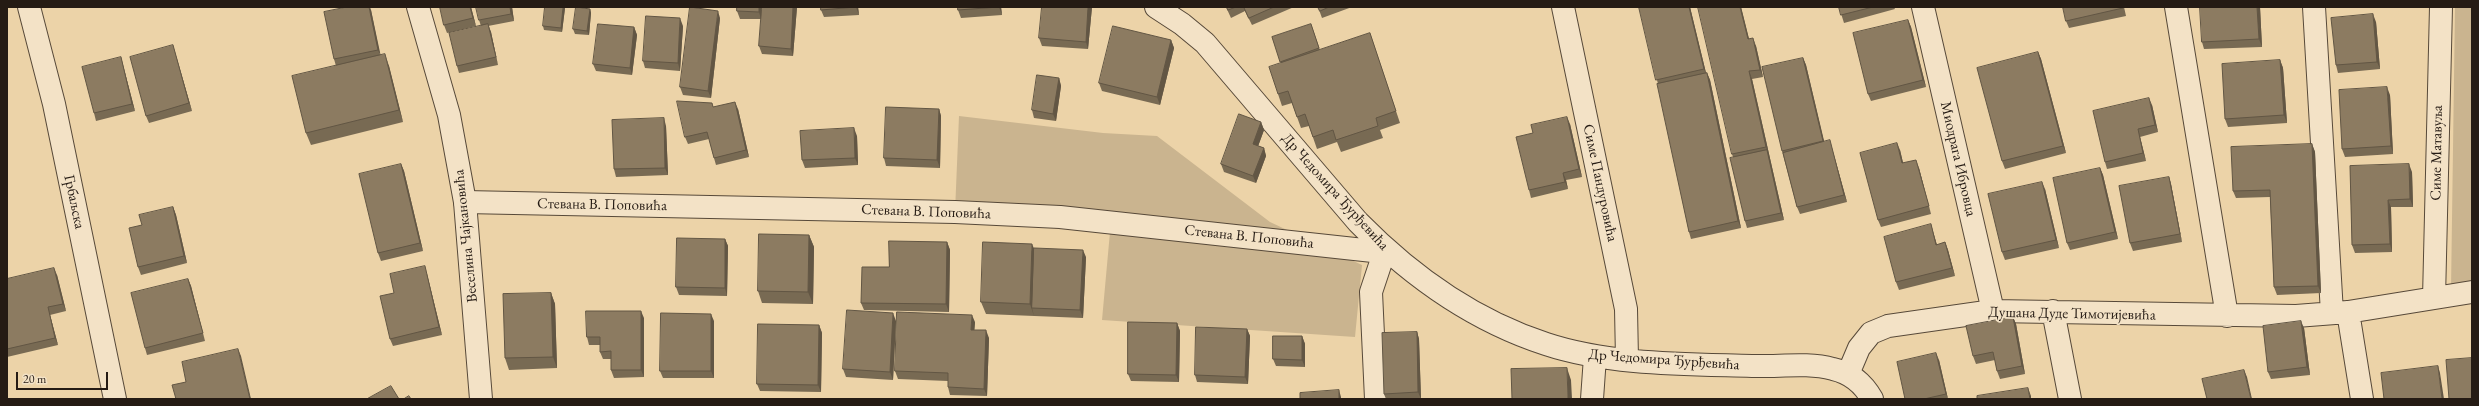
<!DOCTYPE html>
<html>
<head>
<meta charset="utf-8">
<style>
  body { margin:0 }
  #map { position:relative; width:2479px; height:406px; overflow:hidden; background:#ecd3a8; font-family:"EB Garamond",serif }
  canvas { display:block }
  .frame { position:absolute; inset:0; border:8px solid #251b14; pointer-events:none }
  .scale { position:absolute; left:16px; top:372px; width:92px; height:18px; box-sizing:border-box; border:2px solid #251b14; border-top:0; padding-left:5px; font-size:12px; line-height:14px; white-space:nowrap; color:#251b14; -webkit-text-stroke:3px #f3e2c6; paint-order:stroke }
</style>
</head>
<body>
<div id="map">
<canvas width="2479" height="406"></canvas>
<div class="frame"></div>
<div class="scale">20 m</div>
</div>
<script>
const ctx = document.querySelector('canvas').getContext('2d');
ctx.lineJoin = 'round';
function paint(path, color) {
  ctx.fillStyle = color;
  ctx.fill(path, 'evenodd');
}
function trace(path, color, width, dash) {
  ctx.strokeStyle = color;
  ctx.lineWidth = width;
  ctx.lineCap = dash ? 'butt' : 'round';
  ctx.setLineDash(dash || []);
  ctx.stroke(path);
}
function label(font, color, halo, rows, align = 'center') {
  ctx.font = font + ' "EB Garamond",serif';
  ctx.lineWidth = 3.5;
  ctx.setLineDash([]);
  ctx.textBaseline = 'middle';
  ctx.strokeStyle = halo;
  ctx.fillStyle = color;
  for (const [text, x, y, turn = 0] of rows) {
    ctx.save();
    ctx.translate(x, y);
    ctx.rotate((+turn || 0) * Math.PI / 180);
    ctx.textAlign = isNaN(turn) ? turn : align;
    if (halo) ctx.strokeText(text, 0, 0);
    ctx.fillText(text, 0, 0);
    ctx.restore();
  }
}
paint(new Path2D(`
  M2455,7h17v278l-21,5z
  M959,116l144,17 54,3 113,86 92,43 -7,72 -253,-17 9,-99 -156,-9z`), '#cab48f');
const minor = new Path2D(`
  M29,7l25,97 61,295
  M1156,7l26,17 23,19 153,179c54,55 114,98 188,122 63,21 140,20 206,22 27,1 55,-4 81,3 18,4 30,14 39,30
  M1563,7l63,302 1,50
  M1923,7l70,304
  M2176,7l51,309
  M2314,7l18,306
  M465,202l490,10 105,5 313,34 12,-1 -14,42 5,107
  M2434,298l7,-291
  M2053,311l17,88
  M2348,312l14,87
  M1848,374l11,-26 12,-15 17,-7 105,-15 303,5 52,-4 124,-20
  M1592,399l3,-42`);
const tertiary = new Path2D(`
  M418,7l31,108 16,87 16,197`);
trace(minor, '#574939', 24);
trace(tertiary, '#574939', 24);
trace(minor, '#f3e2c6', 22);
trace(tertiary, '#f3e2c6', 22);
paint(new Path2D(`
  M440,7h31l5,19 -29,7 -3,-8z
  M512,7l2,14 -26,5 3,6 7,33 -39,8 -2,-7 24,-40 -2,-6z
  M797,7l-4,49 -31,-2 -3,-8 2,-27h-21l-3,-8z
  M821,7h37l1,8 -35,2 -3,-7z
  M958,7h43l1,8 -41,3 -3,-8z
  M1092,7l-4,42 -46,-3 -3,-8z
  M1226,7h68l-42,18 -7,-14 -14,7z
  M1318,7h34l-30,11z
  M1639,7h51l16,66h1l3,7 31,148 -50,11 -2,-7 -31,-148z
  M1741,7l8,32 7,7 7,31 -11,2 32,141 -37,8 -2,-7 -12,-64 -1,-3z
  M1839,7h55l1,2 -51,14z
  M2063,7h61l2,9 -57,12 -3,-7z
  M2260,7l2,40 -58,2 -2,-7z
  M565,8l-3,24 -18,-2 -1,-4z
  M590,9l1,4 -2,22 -14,-1 -2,-5z
  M371,10l9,45 9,11 14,56 -92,23 -5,-12 30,-67 -2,-7z
  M720,18l-9,80 -28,-3 -3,-8z
  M1908,20l3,7 15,60 -55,14 -3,-7z
  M2376,22l4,47 -42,4 -2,-8z
  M1311,24l9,26 50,-17 30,90 -20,7 3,8 -42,14 -4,-10 -20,7 -8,-23 -8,2 -9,-25 -10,3 -4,-12 3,-31 -9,-26z
  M683,26l-3,45 -35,-3 -2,-7z
  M634,27l3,8 -5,40 -36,-4 -3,-7z
  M1171,40l3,8 -14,57 -58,-14 -3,-8z
  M173,45l2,7 17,59 -43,12 -3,-7z
  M2038,52l3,7 25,94 -61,16 -3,-8z
  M121,57l2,8 12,46 -39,10 -2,-8z
  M1803,58l3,7 18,77 8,6 15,54 -47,12 -3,-7 -15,-56z
  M2280,60l3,8 4,55 -59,4 -3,-8z
  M1059,78l2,8 -5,35 -22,-3 -2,-8z
  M2390,95l3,59 -48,3 -3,-8z
  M2152,105l6,27 -18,5 6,24 -39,8 -2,-7z
  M713,107l25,2 11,48 -33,8 -2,-7 -5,-19 -21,5 -3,-7z
  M939,109l2,7 -1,52 -54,-2 -2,-8z
  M1261,122l3,8 -6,16 6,2 2,8 -10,27 -32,-11 -3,-8z
  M1570,124l12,53 -16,3 2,9 -37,9 -2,-8z
  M666,126l2,49 -52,2 -2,-8z
  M857,136l1,29 -53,3 -3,-8z
  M2312,144l3,8 6,141 -44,2 -3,-8 -4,-90 -34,1 -3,-7z
  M1900,150l3,13 16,5 12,46 -50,13 -3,-7z
  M401,164l3,7 19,80 -42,10 -3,-8z
  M2350,166l62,6 1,35h-22l1,45 -37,1 -3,-8z
  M2100,168l3,7 15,64 -48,11 -3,-7z
  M2169,177l2,7 11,58 -49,9 -3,-8z
  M2045,189l14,59 -54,12 -3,-8z
  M173,207l3,8 11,48 -46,12 -3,-8 4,-42z
  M1931,224l6,21 8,-3 3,8 7,26 -56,14 -3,-8z
  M809,235l5,12 -1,57 -51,-1 -4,-12z
  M725,239l3,7 -1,50 -48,-1 -3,-8z
  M947,242l3,8 -1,62 -85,-2 -3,-7 28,-36z
  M1034,248l52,9 -3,61 -97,-4 -5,-12z
  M427,274l15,61 -49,11 -3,-7 4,-46z
  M57,275l9,36 -16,4 8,30 -51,12v-78z
  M188,279l3,7 14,55 -58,14 -2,-7z
  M551,293l4,11 2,64 -48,2 -4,-12z
  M2013,317l3,7 9,50 -25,5 -3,-8 -2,-11 -19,4 -3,-8z
  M644,318v59l-30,1 -3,-8v-11h-8l-3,-7v-7h-11l-2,-8z
  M714,321v57h-51l-3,-7z
  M896,321l-3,59 -47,-3 -3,-8z
  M975,322l-1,8 15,8 -2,58 -37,-1 -2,-8v-6l-50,-2 -3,-8z
  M1177,323l3,8 -1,51 -48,-1 -3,-7z
  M819,325l3,8 -1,59 -61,-1 -3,-7z
  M2304,328l6,47 -39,4 -3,-7z
  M1247,329l3,7 -2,48 -51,-2 -2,-7z
  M1417,332l2,7 2,60h-35l-2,-5z
  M1302,336l3,8v23l-29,-1 -3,-7z
  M1939,360l9,39h-43z`), '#786a53');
paint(new Path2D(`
  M369,7h1l1,3 10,47 -3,-7z
  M470,7h1l5,19 -3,-8z
  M510,7h2l2,14 -3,-7z
  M563,7h1l1,1 -3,24 -1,-4z
  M759,7h2v12l-2,-7z
  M793,7h4l-4,49 -2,-7z
  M856,7h2l1,8z
  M999,7h2l1,8z
  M1088,7h4l-4,42 -2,-7z
  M1689,7h1l17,70 -3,-8z
  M1740,7h1l10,40 -3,-8z
  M2257,7h3l2,40 -3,-8z
  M590,9l1,4 -2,22 -2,-4z
  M718,11l2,7 -9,80 -3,-7z
  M2373,14l3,8 4,47 -3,-7z
  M680,18l3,8 -3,45 -2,-8z
  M1908,20l3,7 15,60 -3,-7z
  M488,24l3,8 7,33 -2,-8z
  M634,27l3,8 -5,40 -2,-7z
  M1753,38l3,8 7,31 -3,-7z
  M1171,40l3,8 -14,57 -3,-8z
  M173,45l2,7 17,59 -3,-8z
  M2038,52l3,7 25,94 -3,-7z
  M385,54l4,12 14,56 -4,-12z
  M121,57l2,8 12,46 -3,-7z
  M1803,58l3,7 20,84 -3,-8z
  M2280,60l3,8 4,55 -3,-8z
  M1749,71l3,8 32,141 -3,-7z
  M1707,73l3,7 31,148 -3,-7z
  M1059,78l2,8 -5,35 -3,-7z
  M2387,87l3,8 3,59 -2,-8z
  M2149,98l3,7 6,27 -3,-7z
  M735,102l3,7 11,48 -3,-7z
  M939,109l2,7 -1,52 -3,-8z
  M1567,117l3,7 12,53 -3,-8z
  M664,118l2,8 2,49 -3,-7z
  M1261,122l3,8 -8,22 -3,-8z
  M854,128l3,8 1,29 -3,-7z
  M2138,129l8,32 -3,-8z
  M1830,140l2,8 15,54 -3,-7z
  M1897,143l3,7 5,21 -3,-8z
  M2312,144l3,8 6,141 -3,-7z
  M1264,148l2,8 -10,27 -3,-7z
  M1916,160l3,8 12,46 -2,-8z
  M401,164l3,7 19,80 -3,-8z
  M2409,164l3,8 1,35 -3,-8z
  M2100,168l3,7 15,64 -3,-7z
  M1563,173l3,7 2,9 -3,-7z
  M2169,177l2,7 11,58 -2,-8z
  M2042,182l3,7 14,59 -3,-8z
  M2388,200l3,7 1,45 -2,-8z
  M173,207l3,8 11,48 -3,-7z
  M1931,224l2,8 6,20 -3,-7z
  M809,235l5,12 -1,57 -5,-12z
  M725,239l3,7 -1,50 -2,-8z
  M947,242l3,8 -1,62 -3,-8z
  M1945,242l3,8 7,26 -3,-8z
  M1032,244l5,11 -5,53 2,8 -4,-12z
  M1083,250l3,7 -3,61 -3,-8z
  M425,266l2,8 15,61 -3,-8z
  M54,268l3,7 9,36 -3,-7z
  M188,279l3,7 14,55 -2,-8z
  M551,293l4,11 2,64 -4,-11z
  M48,307l2,8 8,30 -3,-7z
  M641,311l3,7v59l-3,-7z
  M893,313l3,8 -3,59 -3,-8z
  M711,314l3,7v57l-3,-7z
  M972,315l3,7 -1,15 -3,-7z
  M2013,317l3,7 9,50 -3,-8z
  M2301,321l3,7 6,47 -3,-8z
  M1177,323l3,8 -1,51 -3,-7z
  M819,325l3,8 -1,59 -3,-7z
  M1247,329l3,7 -2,48 -3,-7z
  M986,330l3,8 -2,58 -3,-7z
  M1417,332l2,7 2,60 -3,-7z
  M1302,336l3,8v23l-3,-7z
  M238,349l3,7 10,43h-1z
  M1936,353l3,7 9,39 -2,-5z
  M2438,366l2,7 4,26h-2z
  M1567,368l4,12 1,19h-4z
  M2244,370l3,7 5,22h-1z
  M2028,388l3,8v3h-1z
  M1339,390l2,7v2h-2z`), '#625644');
const building = new Path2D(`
  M347,7h22l9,43 -44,9 -10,-47z
  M440,7h30l3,11 -29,7z
  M476,7h34l1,7 -32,6z
  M545,7h18l-2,21 -18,-2z
  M576,7l14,2 -3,22 -14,-2z
  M690,7l28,4 -10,80 -28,-4z
  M737,7h22v5l-22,-1z
  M762,7h31l-2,42 -32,-3z
  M821,7h35l-35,3z
  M958,7h41l-41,3z
  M1042,7h46l-2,35 -47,-4z
  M1227,7h9l-8,3z
  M1244,7h30l-25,11z
  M1318,7h11l-9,4z
  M1639,7h50l15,62 -48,11z
  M1698,7h42l8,32 5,-1 7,32 -11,1 17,76 -34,7z
  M1839,7h34l-32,8z
  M2063,7h60v1l-57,13z
  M2200,7h57l2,32 -57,3z
  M2373,14l4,48 -41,3 -5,-47z
  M646,16l34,2 -2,45 -35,-2z
  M1908,20l15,60 -55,14 -15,-61z
  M488,24l8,33 -39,9 -8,-33z
  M598,24l36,3 -4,41 -37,-4z
  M1311,24l8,24 -39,14 -8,-25z
  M1113,26l58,14 -14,57 -58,-14z
  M1370,33l26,78 -20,7 2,8 -42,14 -3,-10 -20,7 -8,-23 -8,3 -9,-26 -10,3 -9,-27z
  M173,45l16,58 -43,13 -16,-59z
  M2038,52l25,94 -61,15 -25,-93z
  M385,54l14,56 -93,23 -14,-57z
  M121,57l11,47 -38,9 -12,-46z
  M1803,58l20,83 -41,10 -20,-84z
  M2280,60l4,55 -59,4 -3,-55z
  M1707,73l31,148 -49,11 -32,-148z
  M1037,75l22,3 -6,36 -21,-4z
  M2387,87l4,59 -49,3 -3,-59z
  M2149,98l6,27 -17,4 5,24 -38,9 -12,-51z
  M677,101l35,2 1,4 22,-5 11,48 -32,8 -7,-26 -22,5z
  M886,107l53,2 -2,51 -53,-2z
  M1239,114l22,8 -8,22 11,4 -11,28 -32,-12z
  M1567,117l12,52 -16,4 2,9 -36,8 -13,-53 17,-4 -2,-8z
  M664,118l1,50 -51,1 -2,-49z
  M854,128l1,30 -53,2 -2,-29z
  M1830,140l14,55 -47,12 -14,-54z
  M1897,143l5,20 14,-3 13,46 -51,14 -18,-67z
  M2312,144l6,142 -44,1 -4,-97 -37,1 -2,-44z
  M1767,150l14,63 -36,8 -15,-63z
  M401,164l19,79 -42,10 -19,-79z
  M2409,164l1,35 -22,1 2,44 -38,1 -2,-79z
  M2100,168l15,64 -48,11 -14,-65z
  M2169,177l11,57 -50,9 -11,-57z
  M2042,182l14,58 -54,12 -14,-58z
  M173,207l11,49 -46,11 -9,-39 13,-3 -3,-10z
  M1931,224l5,21 9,-3 7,26 -56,14 -12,-45z
  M759,234l50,1 -1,57 -50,-1z
  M677,238l48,1v49l-49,-1z
  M889,241l58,1 -1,62 -85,-1 1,-36h27z
  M983,242l49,2 -2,60 -49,-2z
  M1034,248l49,2 -3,60 -48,-2z
  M425,266l14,61 -49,12 -10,-43 14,-3 -4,-19z
  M54,268l9,36 -15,3 7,31 -48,11v-70z
  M188,279l15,54 -58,15 -14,-55z
  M551,293l2,64 -48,1 -2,-64z
  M847,310l46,3 -3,59 -47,-3z
  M586,311h55v59h-30v-19l-11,1v-15h-13z
  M897,312l75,3 -1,15h15l-2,59 -36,-2v-14l-53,-2z
  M661,313l50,1v57h-51z
  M2013,317l9,49 -25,5 -4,-19 -20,4 -7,-30z
  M2301,321l6,46 -39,5 -5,-46z
  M1128,322l49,1 -1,52 -48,-1z
  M758,324l61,1 -1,60 -61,-1z
  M1196,327l51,2 -2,48 -50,-2z
  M1417,332l1,60 -34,2 -2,-61z
  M1273,336h29v24l-29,-1z
  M238,349l12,50h-74l-4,-14 14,-3 -4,-20z
  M1936,353l10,41 -22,5h-19l-8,-37z
  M2472,358v41h-23l-3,-39z
  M2438,366l4,33h-58l-3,-26z
  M1567,368l1,31h-56l-1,-30z
  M2244,370l7,29h-44l-5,-20z
  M391,386l8,13h-32z
  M2028,388l2,11h-53v-3z
  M1339,390v9h-39v-6z
  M409,396l2,3h-7z`);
paint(building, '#8c7b61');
trace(building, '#625644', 1);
label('15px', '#251b14', '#f3e2c6', [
  ["Симе Матавуља",2437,153,-89],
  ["Миодрага Ибровца",1958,159,77],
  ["Симе Пандуровића",1600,183,78],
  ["Др Чедомира Ђурђевића",1335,192,48],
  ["Грбаљска",74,202,78],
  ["Стевана В. Поповића",602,205,1],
  ["Стевана В. Поповића",926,212,2],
  ["Веселина Чајкановића",466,236,-96],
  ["Стевана В. Поповића",1249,237,6],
  ["Душана Дуде Тимотијевића",2072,314,1],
  ["Др Чедомира Ђурђевића",1664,360,4]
]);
</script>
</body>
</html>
